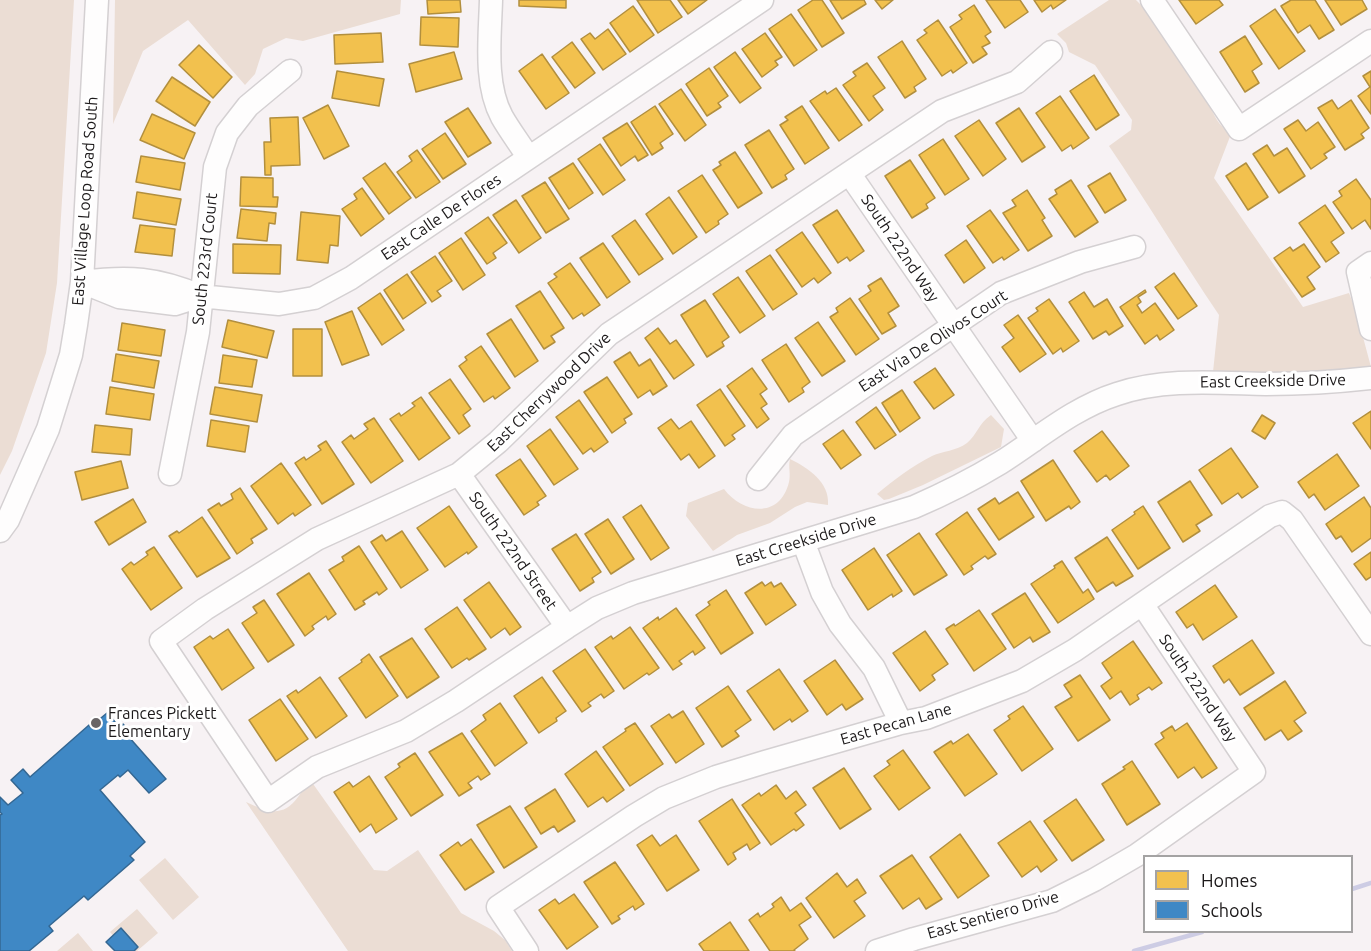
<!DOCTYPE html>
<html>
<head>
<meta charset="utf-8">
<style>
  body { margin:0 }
  #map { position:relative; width:1371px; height:951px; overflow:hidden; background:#f7f2f4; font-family:Ubuntu,sans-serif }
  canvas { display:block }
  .legend { position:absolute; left:1143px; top:855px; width:210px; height:78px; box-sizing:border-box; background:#fff; border:2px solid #a4a3a3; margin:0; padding:8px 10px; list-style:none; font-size:18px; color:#1c191a }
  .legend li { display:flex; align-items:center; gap:12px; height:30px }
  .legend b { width:30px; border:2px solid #a4a3a3 }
</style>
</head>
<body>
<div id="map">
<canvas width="1371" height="951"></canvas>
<ul class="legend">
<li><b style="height:16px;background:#f2c14e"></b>Homes</li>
<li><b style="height:16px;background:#3f88c5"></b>Schools</li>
</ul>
</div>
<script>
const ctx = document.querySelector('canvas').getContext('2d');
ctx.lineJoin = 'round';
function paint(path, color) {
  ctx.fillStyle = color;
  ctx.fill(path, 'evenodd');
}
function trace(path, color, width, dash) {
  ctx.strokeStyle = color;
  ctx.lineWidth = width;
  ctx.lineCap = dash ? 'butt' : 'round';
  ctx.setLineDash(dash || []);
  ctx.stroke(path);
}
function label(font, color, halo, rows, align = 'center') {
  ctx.font = font + ' Ubuntu,sans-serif';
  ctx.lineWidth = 6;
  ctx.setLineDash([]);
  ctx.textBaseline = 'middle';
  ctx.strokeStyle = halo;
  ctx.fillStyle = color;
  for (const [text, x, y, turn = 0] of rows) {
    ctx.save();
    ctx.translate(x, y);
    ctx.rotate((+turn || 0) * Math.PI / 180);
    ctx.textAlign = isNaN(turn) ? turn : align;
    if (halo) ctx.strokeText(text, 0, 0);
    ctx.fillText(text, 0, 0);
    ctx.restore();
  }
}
paint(new Path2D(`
  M0,0h74l-17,283 -11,70 -34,98 -12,24z
  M115,0h286l-1,14 -97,27 -17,-3 -23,11 -8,25 -10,11 -57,-65 -45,31 -30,73z
  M1109,0h27l8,8 67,100c5,12 10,19 20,26l-17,44 89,129 46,-14 7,18 15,56 -31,7 -127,-2 6,-57c-38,-56 -72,-113 -110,-169l22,-16 1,-10 -37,-55 -26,-13 -3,-9 -9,-9z
  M991,415l13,14 -3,18 -78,38 -34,14 -5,1 -7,-6c17,-14 35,-28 55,-38 11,-5 24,-5 35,-13 10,-8 11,-19 24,-28z
  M790,459c18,9 40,23 38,46l-21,-3 -12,5 -25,16 -33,12 -24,16 -27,-35 2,-13 36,-14c19,25 56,30 65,-7 2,-8 -1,-15 1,-23z
  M311,781l63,89 13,1 31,-21 43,63 33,18 11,9 7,11h-164l-102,-149c21,10 37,16 52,-5 5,-6 7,-12 13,-16z
  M165,858l34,39 -26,23 -34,-40z
  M137,909l21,24 -21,18h-11l-16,-19z
  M78,933l15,18h-36z`), '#ebddd4');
const homes = new Path2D(`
  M427,0h33l1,12 -33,2z
  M519,0h47v8l-47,-2z
  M637,0h33l12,17 -24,16z
  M678,0h29l-19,14z
  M813,0h9l22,33 -22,14 -24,-37z
  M830,0h34l2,4 -24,15z
  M875,0h18l-11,9z
  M986,0h34l8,12 -23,16z
  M1034,0h32l-13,9 -2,-4 -9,7z
  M1179,0h40l4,5 -27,19z
  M1291,0h24l19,30 -15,9 -9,-14 -12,8 -17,-27z
  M1325,0h37l5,9 -26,16z
  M974,5l17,27 -6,4 5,7 -8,4 5,7 -14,9 -23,-36 12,-8 -3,-4z
  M633,6l21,29 -24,17 -20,-29z
  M1275,9l30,42 -26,18 -29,-43z
  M791,14l26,36 -23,16 -25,-37z
  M421,17l38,1 -1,29 -38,-2z
  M938,20l29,43 -14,10 -2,-3 -9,6 -25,-36 10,-7 -3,-3z
  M608,29l18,25 -23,16 -22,-31 9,-6 5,6z
  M381,33l2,29 -48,2 -1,-29z
  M765,33l17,24 -7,4 3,4 -16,12 -20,-28z
  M1245,36l17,28 -10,7 7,12 -14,9 -25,-40z
  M902,41l24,38 -12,8 2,4 -11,7 -27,-41z
  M572,42l23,31 -20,15 -23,-31z
  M199,45l33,32 -19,21 -34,-33z
  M454,52l8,27 -46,13 -7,-28z
  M735,52l26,36 -21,15 -26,-36z
  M542,54l27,39 -23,16 -27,-38z
  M867,63l18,25 -12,8 10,14 -14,11 -26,-36 13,-9 -3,-4z
  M709,68l19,28 -10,7 3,4 -14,9 -21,-32z
  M337,71l47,8 -5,27 -47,-8z
  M1371,71v43l-13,-18 12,-9 -7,-11z
  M1094,75l25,40 -23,15 -26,-39z
  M172,77l38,25 -15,24 -39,-25z
  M836,88l26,37 -23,16 -29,-40 15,-10 2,3z
  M681,89l25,36 -21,16 -26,-37z
  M1060,96l29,42 -16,11 -2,-4 -9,6 -26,-38z
  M1332,100l6,9 13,-9 18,28 -8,6 3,4 -19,12 -27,-42z
  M328,105l21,41 -25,13 -21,-41z
  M655,106l18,28 -13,9 3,5 -11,7 -21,-33z
  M802,106l27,42 -24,16 -25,-39 8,-5 -3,-3z
  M468,108l23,35 -23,14 -23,-35z
  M1019,108l26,39 -23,15 -26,-39z
  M152,114l43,19 -11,26 -44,-19z
  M298,117l2,48 -29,1v9h-6l-1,-33h7l-1,-24z
  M979,120l27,39 -23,17 -28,-40z
  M1298,120l8,11 12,-9 17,25 -11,7 3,4 -16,11 -27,-40z
  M627,123l21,32 -10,6 -3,-5 -14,10 -18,-28z
  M769,130l25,39 -9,6 2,4 -15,9 -27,-43z
  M445,133l21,31 -23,15 -21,-30z
  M943,139l26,40 -24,16 -26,-40z
  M600,144l25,36 -22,15 -25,-36z
  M1267,145l7,11 13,-8 18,28 -26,17 -26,-39z
  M417,150l23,32 -24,16 -19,-26 15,-11 -3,-5z
  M735,152l27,41 -24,15 -25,-38 8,-5 -2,-3z
  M141,156l44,7 -5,27 -44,-8z
  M910,160l25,38 -9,6 2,4 -16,10 -27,-42z
  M385,163l26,35 -22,16 -26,-36z
  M573,163l20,30 -24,16 -20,-31z
  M1246,163l22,34 -20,13 -22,-34z
  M1110,173l16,27 -21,13 -17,-27z
  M702,175l26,39 -10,7 1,3 -13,9 -28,-42z
  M241,177l32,1v19h5l-1,10 -37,-1z
  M1356,179l15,21v29l-6,-9 -13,9 -19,-27 9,-6 -3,-5z
  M1071,180l27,42 -23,15 -26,-38 8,-5 -2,-4z
  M545,182l24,37 -23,14 -24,-37z
  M362,188l22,31 -23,17 -19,-27 15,-10 -3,-5z
  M1027,190l18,28 -3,2 10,16 -24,15 -25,-38 13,-7 -4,-6z
  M137,192l44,7 -5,26 -43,-7z
  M669,197l28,40 -24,17 -27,-40z
  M516,200l25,38 -22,15 -26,-38z
  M1325,205l19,28 -13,9 8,11 -13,9 -27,-39z
  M241,209l35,4 -1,11 -6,-1 -2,18 -30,-3z
  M837,210l27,41 -14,10 -3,-4 -9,6 -25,-38z
  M990,210l29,40 -15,10 -2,-3 -9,6 -26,-37z
  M301,212l39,4 -2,30 -8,-1 -2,18 -31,-3z
  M488,217l19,26 -14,10 3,5 -9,6 -22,-31z
  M635,220l28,39 -24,16 -27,-39z
  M140,225l35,4 -3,27 -37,-4z
  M802,232l29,41 -13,10 -4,-5 -12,9 -26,-37z
  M461,238l24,37 -22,15 -24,-37z
  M966,240l19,28 -21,15 -19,-28z
  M603,243l27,39 -23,16 -27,-40z
  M233,244l48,1 -1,29 -47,-1z
  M1304,244l16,23 -13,10 8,12 -13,8 -28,-39 16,-11 3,4z
  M770,255l27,39 -24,16 -27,-39z
  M435,256l17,25 -15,10 4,5 -9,6 -21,-30z
  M570,263l30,42 -16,11 -2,-3 -9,6 -25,-36 9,-6 -3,-3z
  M1174,273l23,33 -19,13 -23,-32z
  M407,274l19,29 -23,16 -19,-29z
  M738,277l27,39 -25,17 -27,-39z
  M881,278l18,28 -11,7 8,13 -14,8 -23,-35 12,-8 -3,-5z
  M1145,290l1,2 -8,5 3,5 -4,3 5,8 13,-10 19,27 -14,10 -3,-5 -12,9 -25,-37z
  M540,291l24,37 -13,8 4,6 -11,7 -28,-43z
  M1084,292l10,15 13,-8 16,27 -14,9 -3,-4 -13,8 -24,-37z
  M380,293l24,37 -22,15 -24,-37z
  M850,298l29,41 -23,16 -26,-38 8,-5 -2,-4z
  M1049,299l30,42 -16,11 -2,-4 -8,6 -25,-36 10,-7 -2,-3z
  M705,300l24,37 -7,5 2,4 -17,11 -26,-42z
  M352,311l17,44 -27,10 -17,-43z
  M1018,315l28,39 -26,18 -18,-25 12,-9 -10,-13z
  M511,319l27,42 -23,16 -28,-43z
  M228,320l46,11 -7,27 -45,-11z
  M818,322l27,39 -23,15 -27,-38z
  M122,323l43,7 -4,26 -43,-6z
  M658,328l12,16 6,-4 18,25 -20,14 -29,-41z
  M293,329h29v47h-29z
  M786,344l24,38 -8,6 2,4 -15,10 -27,-42z
  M481,346l29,42 -15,11 -2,-3 -9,6 -25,-36 8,-6 -2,-3z
  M630,352l9,14 11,-7 17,27 -14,9 -3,-5 -12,8 -24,-36z
  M116,354l43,7 -5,27 -42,-7z
  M223,355l34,5 -5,27 -33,-4z
  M752,368l15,21 -7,5 7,10 -6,4 8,11 -12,9 -30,-42z
  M935,368l19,27 -20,14 -20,-27z
  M607,377l25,37 -8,5 2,4 -14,10 -28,-41z
  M450,379l21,30 -8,6 7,11 -11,8 -30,-41z
  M110,387l44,7 -4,26 -44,-6z
  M215,387l47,8 -5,27 -47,-8z
  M720,389l25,37 -13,9 3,4 -10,7 -28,-41z
  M902,390l18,28 -20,14 -18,-29z
  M421,397l29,41 -31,22 -29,-41 9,-6 2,3 14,-10 -3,-3z
  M579,400l29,42 -14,10 -3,-4 -8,6 -27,-37z
  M876,407l20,28 -21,14 -19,-27z
  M1371,411v38l-18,-26z
  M1262,415l13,8 -10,16 -13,-8z
  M374,418l29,43 -32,22 -29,-41 9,-7 3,4 14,-10 -4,-5z
  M671,419l8,10 12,-8 24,35 -16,12 -10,-14 -8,6 -23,-32z
  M211,420l38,6 -4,26 -38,-6z
  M95,425l37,4 -2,26 -38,-3z
  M550,429l28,40 -24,16 -27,-39z
  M843,430l18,25 -20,14 -18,-25z
  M1102,431l27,35 -19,14 -4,-5 -9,7 -23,-31z
  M326,441l28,43 -32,20 -27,-41 9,-6 2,3 15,-10 -3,-4z
  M1231,448l27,39 -16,11 -4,-5 -16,11 -23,-34z
  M1337,454l22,32 -34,24 -11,-16 -5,4 -11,-16z
  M520,459l26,37 -9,6 2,3 -15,10 -28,-40z
  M1053,460l27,42 -9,7 -2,-3 -23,15 -25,-40z
  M121,461l7,27 -46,12 -7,-28z
  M281,463l30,42 -16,11 -2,-3 -15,11 -27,-38z
  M1190,481l22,34 -16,10 4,6 -17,11 -25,-40z
  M240,488l27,41 -16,10 2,4 -16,11 -29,-44 11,-7 2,3 12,-7 -2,-5z
  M1018,492l16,25 -35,23 -21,-31 17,-11 4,6z
  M1364,497l7,11v30l-19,14 -11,-16 -5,3 -10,-15z
  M133,499l13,23 -37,23 -14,-23z
  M641,505l28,43 -18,12 -28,-43z
  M449,506l28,41 -9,7 -1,-2 -22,15 -28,-39z
  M1143,506l27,42 -32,21 -26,-39 23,-16 -1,-2z
  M967,512l29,42 -8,5 -3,-3 -14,10 2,3 -9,6 -28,-41z
  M202,517l28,41 -33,19 -28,-41 8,-5 2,2z
  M608,519l26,40 -23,15 -26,-40z
  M402,531l26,39 -27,18 -30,-46 11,-7 4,6z
  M919,533l28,42 -33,20 -27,-40z
  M576,534l25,38 -9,6 2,4 -14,9 -28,-42z
  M1107,537l26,39 -17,10 -3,-4 -16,10 -22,-34z
  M359,546l28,43 -8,6 -2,-3 -14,9 2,3 -10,6 -26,-40 15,-9 -2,-4z
  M154,547l28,41 -31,22 -29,-41 9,-7 3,3 14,-10 -2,-3z
  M874,548l28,43 -9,6 -1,-3 -24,16 -26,-40z
  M1371,552v25l-5,3 -12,-16z
  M1062,561l21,32 5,-4 6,10 -36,24 -27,-39 24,-16 -1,-2z
  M309,573l27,41 -8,6 -2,-4 -14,10 2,3 -9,7 -28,-42z
  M489,582l32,45 -11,8 -5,-7 -14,10 -27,-38z
  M762,582l3,4 6,-4 3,5 7,-4 15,22 -30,20 -21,-32z
  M1215,585l22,32 -34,23 -10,-16 -6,4 -11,-16z
  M726,590l27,43 -32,21 -25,-39 14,-10 -2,-3z
  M1025,593l25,39 -17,10 -3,-5 -16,11 -22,-34z
  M264,600l30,45 -26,17 -26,-39 15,-10 -4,-6z
  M457,607l29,42 -17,11 -2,-2 -15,10 -27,-39z
  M676,608l29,40 -10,7 -2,-4 -14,10 3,3 -9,6 -30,-42 15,-11 1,3z
  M979,610l27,39 -32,22 -28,-42 8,-5 1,2z
  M630,627l29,41 -10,7 -2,-2 -23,16 -29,-42 16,-11 2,3z
  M228,629l26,39 -32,22 -28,-43 16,-11 3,3z
  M925,631l23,33 -16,11 3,5 -15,11 -27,-38z
  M412,638l27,39 -32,21 -27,-41z
  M1252,640l22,33 -34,22 -11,-16 -5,4 -11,-17z
  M1133,641l29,42 -10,7 -3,-3 -12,8 2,4 -9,6 -9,-14 -11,8 -9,-13 11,-8 -10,-15z
  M585,649l29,42 -10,7 -3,-4 -13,9 3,3 -9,6 -29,-41z
  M369,654l29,42 -32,22 -27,-40 23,-16 -1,-2z
  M835,660l28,39 -17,11 -4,-6 -15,11 -23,-34z
  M779,669l29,42 -16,11 -2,-3 -16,11 -27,-39z
  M1080,675l30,45 -32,21 -23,-34 17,-10 -8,-12z
  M320,677l27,39 -31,22 -29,-42 9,-6 2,3z
  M542,677l24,34 -10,7 1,3 -18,12 -25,-37z
  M1285,681l21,32 -12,8 8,10 -14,9 -7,-10 -16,10 -21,-32z
  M728,686l23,34 -16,11 4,5 -17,11 -26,-39z
  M280,699l28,40 -32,22 -27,-41z
  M500,703l27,40 -32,23 -24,-35 15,-11 -3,-5z
  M1023,706l30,43 -31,22 -28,-41 16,-11 -2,-3z
  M683,711l21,33 -28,19 -25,-37 18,-12 3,4z
  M635,723l28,41 -33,22 -27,-39 23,-16 -1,-2z
  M1187,723l30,45 -15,10 -8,-11 -16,11 -23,-34 9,-6 -3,-5 11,-7 3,5z
  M462,733l28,41 -9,6 -3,-4 -10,7 4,5 -13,8 -30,-44z
  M968,734l29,40 -32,22 -31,-44 17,-11 2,3z
  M903,750l27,38 -31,22 -25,-34 16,-11 -3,-4z
  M596,751l28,39 -17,12 -4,-5 -15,10 -23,-33z
  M415,753l28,42 -32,21 -26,-39 15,-10 -2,-3z
  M1132,761l28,43 -33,21 -25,-41 23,-15 -2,-2z
  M844,768l27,41 -31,20 -27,-41z
  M369,776l28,43 -21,14 -5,-9 -11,8 -26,-40 15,-10 4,5z
  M776,785l10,14 10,-8 10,14 -11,8 9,12 -8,6 -2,-2 -23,16 -29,-40 17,-12 2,3z
  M555,789l20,32 -17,11 -4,-6 -13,8 -16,-26z
  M732,799l28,44 -10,7 -3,-6 -14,9 3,6 -8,6 -29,-44z
  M1076,799l28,41 -32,21 -28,-40z
  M510,806l27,41 -33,21 -27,-43z
  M1030,821l27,39 -16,12 -4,-6 -15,11 -24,-34z
  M960,834l29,42 -31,22 -28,-41z
  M652,835l8,11 16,-11 23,35 -32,21 -30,-46z
  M471,839l23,33 -29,18 -25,-35 18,-13 3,4z
  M912,855l30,44 -16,10 -7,-11 -16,11 -23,-33z
  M615,862l29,42 -9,6 -2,-4 -15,10 2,3 -8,5 -28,-42z
  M837,873l10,14 10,-8 9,14 -12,8 11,15 -31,22 -28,-40z
  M574,894l24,33 -31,22 -28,-39 16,-11 4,5z
  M781,897l9,14 11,-8 10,14 -12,8 9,14 -14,11 1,1h-25l-21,-31 9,-7 2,4 14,-10 -2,-3z
  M730,922l19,29h-45l-5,-7z`);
paint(homes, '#f2c14e');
trace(homes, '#b28f3e', 1.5);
const schools = new Path2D(`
  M107,713l13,14 3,-3 8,9 -3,3 38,43 -17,14 -21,-23 -8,7 -2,-2 -18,15 45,52 -15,14 4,4 -46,40 -4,-4 -35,30 4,5 -24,20h-29v-136l2,-1 -2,-2v-15l8,8 15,-12 -12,-13 12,-11 7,8 59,-52 1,2z
  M121,928l17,19 -4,4h-19l-9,-9z`);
paint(schools, '#3f88c5');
trace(schools, '#346792', 1.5);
trace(new Path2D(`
  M1352,889l19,-6
  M1134,951l68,-19`), '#cdcce4', 4.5);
const minor = new Path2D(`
  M491,0c-1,37 -7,84 11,117 8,14 18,27 26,40
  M1152,0l87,129 132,-88
  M1051,52l-34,30 -75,29 -333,223 -111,108 -39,32 -142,65 -112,70 -44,32 107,160 49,-34 89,-36 50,-30 111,-74 30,-19 36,-15 281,-86c30,-13 58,-27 86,-44 38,-24 73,-55 117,-69 48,-16 99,-11 149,-10 36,0 70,-2 105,-6
  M849,173l184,268
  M1371,263l-13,9 13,57
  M82,282l37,15 56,7 25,-8 79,8 35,-6 37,-20 411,-278
  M82,282c47,-6 75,-4 118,14
  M170,474l28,-142 17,-165 12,-34 21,-27 42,-35
  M459,474l108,153
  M758,479l35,-44 208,-142 79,-31 54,-15
  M0,531l8,-11 40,-91 23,-74 5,-30 6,-43 15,-282
  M803,541l19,51 18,32 34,44 27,55
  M527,951l-29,-44 136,-91 30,-18 52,-21 49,-15 136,-39 25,-5 96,-37 53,-31 195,-134 12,-4 10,8 79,114
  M877,951l37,-12 138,-38 42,-21 43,-25 117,-83 -112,-168`);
trace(minor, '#d4d0d2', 25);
trace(minor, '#fefdfd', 22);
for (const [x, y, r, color] of [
  [96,723,6,"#696566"]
]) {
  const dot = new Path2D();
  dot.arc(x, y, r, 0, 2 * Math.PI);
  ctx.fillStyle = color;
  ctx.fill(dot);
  trace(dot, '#fff', 2);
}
label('16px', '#1c191a', '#fff', [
  ["East Village Loop Road South",85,201,-86],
  ["East Calle De Flores",441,217,-34],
  ["South 222nd Way",900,248,56],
  ["South 223rd Court",205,259,-84],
  ["East Via De Olivos Court",933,341,-33],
  ["East Creekside Drive",1273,381,-1],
  ["East Cherrywood Drive",549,392,-44],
  ["East Creekside Drive",806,540,-17],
  ["South 222nd Street",513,551,55],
  ["South 222nd Way",1198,688,56],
  ["East Pecan Lane",896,724,-16],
  ["East Sentiero Drive",993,915,-16]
]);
label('16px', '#1c191a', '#fff', [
  ["Frances Pickett",108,714],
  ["Elementary",108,732]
], 'left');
</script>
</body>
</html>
